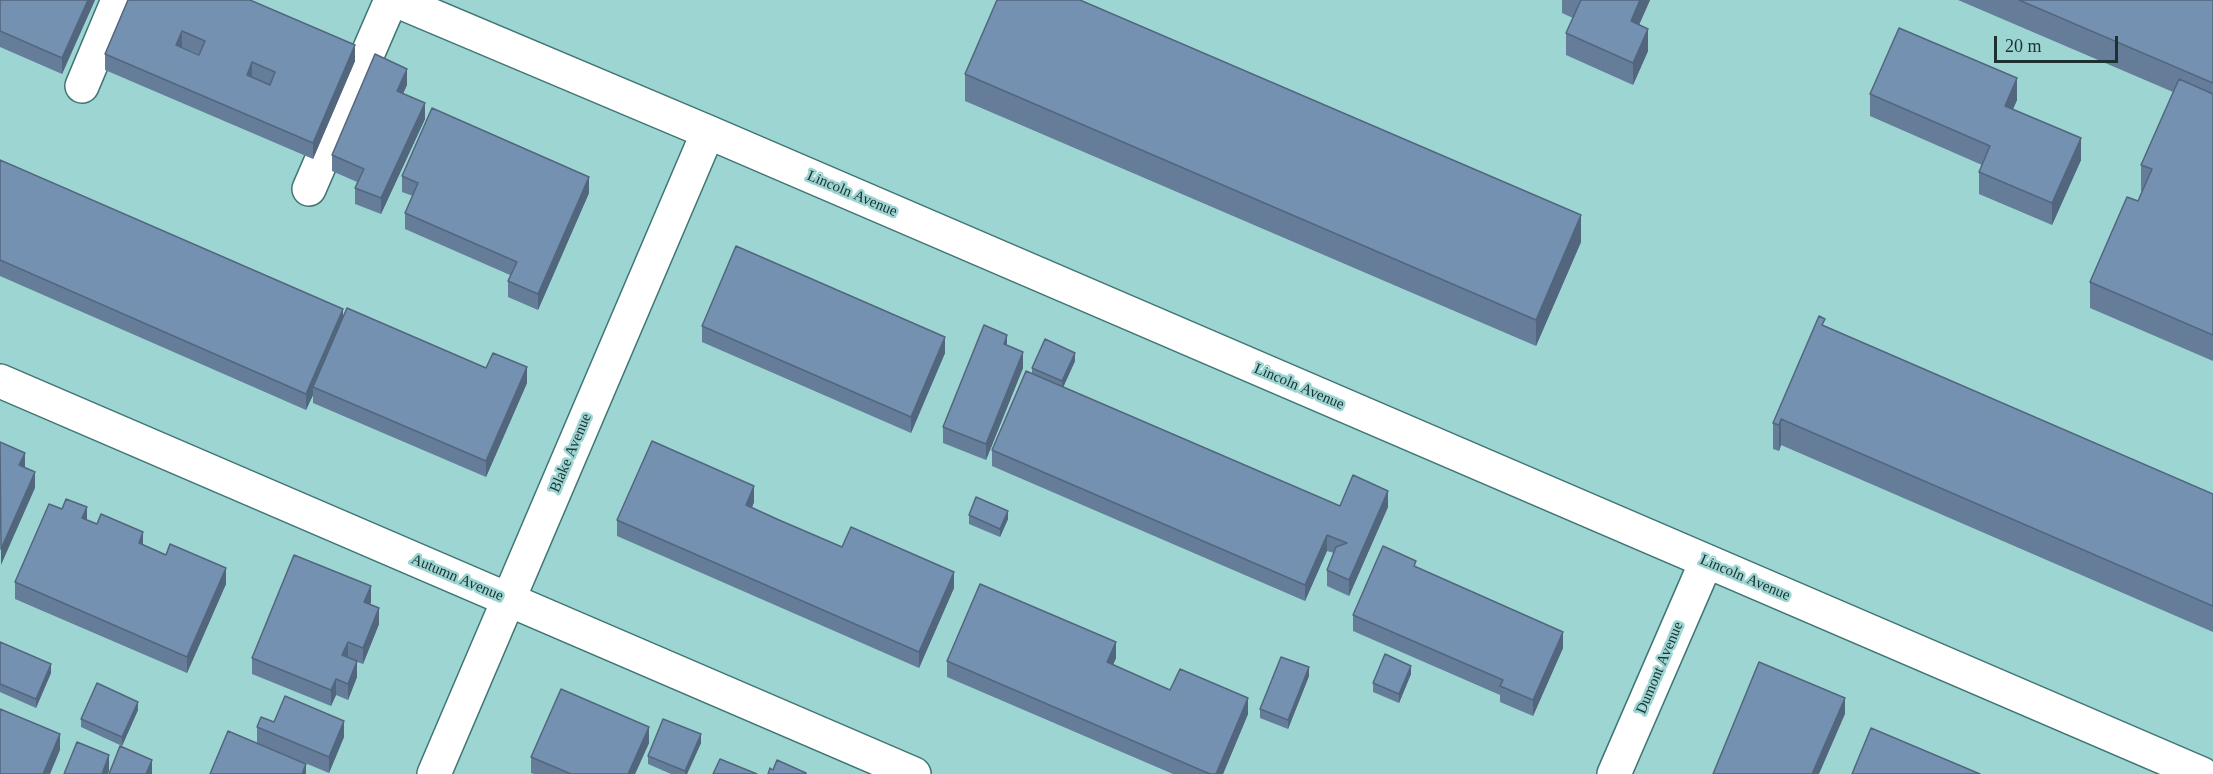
<!DOCTYPE html>
<html>
<head>
<meta charset="utf-8">
<style>
  body { margin:0 }
  #map { position:relative; width:2213px; height:774px; overflow:hidden; background:#9dd5d3; font-family:Georgia,serif }
  canvas { display:block }
  .scale { position:absolute; left:1994px; top:36px; width:124px; height:27px; box-sizing:border-box; border:3px solid #1b3231; border-top:0; padding-left:8px; font-size:18px; line-height:21px; white-space:nowrap; color:#1b3231; -webkit-text-stroke:4px #9dd5d3; paint-order:stroke }
</style>
</head>
<body>
<div id="map">
<canvas width="2213" height="774"></canvas>
<div class="scale">20 m</div>
</div>
<script>
const ctx = document.querySelector('canvas').getContext('2d');
ctx.lineJoin = 'round';
function trace(path, color, width, dash) {
  ctx.strokeStyle = color;
  ctx.lineWidth = width;
  ctx.lineCap = dash ? 'butt' : 'round';
  ctx.setLineDash(dash || []);
  ctx.stroke(path);
}
function paint(path, color) {
  ctx.fillStyle = color;
  ctx.fill(path, 'evenodd');
}
function label(font, color, halo, rows, align = 'center') {
  ctx.font = font + ' Georgia,serif';
  ctx.lineWidth = 5;
  ctx.setLineDash([]);
  ctx.textBaseline = 'middle';
  ctx.strokeStyle = halo;
  ctx.fillStyle = color;
  for (const [text, x, y, turn = 0] of rows) {
    ctx.save();
    ctx.translate(x, y);
    ctx.rotate((+turn || 0) * Math.PI / 180);
    ctx.textAlign = isNaN(turn) ? turn : align;
    if (halo) ctx.strokeText(text, 0, 0);
    ctx.fillText(text, 0, 0);
    ctx.restore();
  }
}
const minor = new Path2D(`
  M395,0l313,132 1494,642
  M82,86l36,-86
  M309,189l82,-189
  M0,381l914,393
  M434,774l274,-642
  M1614,774l92,-212`);
trace(minor, '#3f7573', 36);
trace(minor, '#fff', 33);
paint(new Path2D(`
  M0,0h95l-33,74 -62,-27z
  M128,0l227,61 -42,98 -208,-89v-16zM182,47l17,7v1l-17,-7z
  M1562,0h88l-11,25 9,26 -15,34 -67,-30v-22l7,-15 -11,-5z
  M1958,0h255v361l-123,-53v-26l48,-81 4,-10h-1v-26l32,-73z
  M965,74l616,168 -45,104 -571,-245z
  M407,85l-4,8 22,26 -44,95 -26,-10v-16l2,-6 -25,-11v-16z
  M1870,94l147,6 -4,9 68,51 -29,65 -73,-31v-22l3,-7 -112,-49z
  M0,160l343,157 184,66 -41,94 -173,-74v-8l-7,15 -306,-134z
  M402,176l187,17 -51,117 -30,-13v-16l2,-6 -105,-46v-16l8,-17 -11,-4z
  M702,326l243,27 -34,80 -209,-91z
  M1825,326l388,168v138l-432,-187 -2,6 -6,-2v-26z
  M1007,346l16,22 -37,92 -43,-17v-16z
  M1075,361l-12,26 277,119 48,1 -39,89 -22,-10v-16l7,-17 -7,-2 -22,50 -313,-135v-16l40,-76v-6z
  M754,502l-2,6 90,39 112,41 -35,80 -302,-132v-16z
  M969,515l39,4 -8,18 -31,-13z
  M87,520l56,25 83,39 -39,89 -172,-74v-17z
  M1416,567l147,81 -30,68 -33,-14v-7l-147,-64v-16z
  M371,602l-1,2 9,20 -16,40 -6,-2v15l-9,23 -12,-5 -5,11 -79,-32v-16z
  M0,642l51,31 -15,35 -36,-16z
  M1116,658l-3,7 57,25 78,24 -25,60h-50l-226,-97v-16z
  M1411,674l-12,29 -26,-11v-9z
  M1309,676l-21,53 -28,-11v-9z
  M138,710l-16,36 -41,-19v-8z
  M274,722l70,15 -15,36 -72,-30v-16z
  M649,743l-14,31h-101l-3,-1v-16z
  M701,743l-14,31h-16l-23,-10v-8z`), '#657d99');
paint(new Path2D(`
  M88,0h7l-33,74v-16z
  M1640,0h10l-19,43v-22z
  M1648,29v22l-15,34v-22z
  M182,31v16l-6,14v-16z
  M355,45v16l-42,98v-16z
  M252,62v16l-5,-3z
  M407,69v16l-10,22v-16z
  M2017,78v22l-12,27v-21z
  M425,103v16l-44,95v-16z
  M2081,138v22l-29,65v-22z
  M589,177v16l-51,117v-16z
  M1581,215v27l-45,104v-26z
  M343,309v16l-30,62v8l-7,15v-16z
  M1007,335v16l-3,-7z
  M945,337v16l-34,80v-16z
  M1023,352v16l-37,92v-16z
  M1075,353v8l-13,29v-9z
  M527,367v16l-41,94v-16z
  M1781,419v26l-2,6v-26z
  M25,453v16l-6,-4z
  M35,472v16l-34,77v-16z
  M754,486v16l-8,19v-16z
  M1388,491v16l-39,89v-16z
  M87,507v16l-5,-5z
  M1008,511v8l-8,18v-8z
  M143,532v16l-4,-5z
  M1327,535v16l-22,50v-16z
  M226,568v16l-39,89v-16z
  M954,572v16l-35,80v-16z
  M371,586v16l-7,16v-16z
  M379,608v16l-16,40v-16z
  M1563,632v16l-30,68v-16z
  M348,642v16l-6,-3z
  M1116,642v16l-9,20v-16z
  M357,661v16l-9,23v-16z
  M51,664v9l-15,35v-9z
  M1411,666v8l-12,29v-9z
  M1309,667v9l-21,53v-9z
  M336,679v16l-5,11v-16z
  M1248,698v16l-25,60h-7z
  M1845,698v16l-26,60h-7z
  M138,702v8l-16,36v-9z
  M344,721v16l-15,36v-16z
  M649,727v16l-14,31h-7z
  M60,734v16l-10,24h-7z
  M701,734v9l-14,31h-2v-3z
  M109,755v16l-1,3h-6z
  M152,760v14h-6z
  M306,764v10h-4z`), '#52667d');
const building = new Path2D(`
  M0,0h88l-26,58 -62,-27z
  M128,0h122l105,45 -42,98 -208,-89zM182,31l23,10 -6,14 -23,-10zM252,62l23,10 -5,13 -23,-10z
  M997,0h83l501,215 -45,105 -571,-246z
  M1581,0h59l-9,21 17,8 -15,34 -67,-30z
  M2019,0h194v83z
  M1899,28l118,50 -12,28 76,32 -29,65 -73,-31 11,-26 -120,-52z
  M375,54l32,15 -10,22 28,12 -44,95 -26,-10 9,-19 -32,-14z
  M2179,79l34,15v241l-123,-53 37,-85 11,4 14,-32 -11,-4z
  M432,108l157,69 -51,117 -30,-13 9,-19 -112,-49 13,-30 -16,-7z
  M0,160l343,149 -37,85 -306,-134z
  M736,246l209,91 -34,80 -209,-91z
  M347,308l139,60 7,-15 34,14 -41,94 -173,-74z
  M1819,316l6,3 -3,6 391,169v112l-432,-187 -2,6 -6,-2z
  M984,325l23,10 -3,9 19,8 -37,92 -43,-17z
  M1045,339l30,14 -13,28 -30,-13z
  M1026,371l314,135 13,-31 35,16 -39,89 -22,-10 9,-23 11,-4 -20,-8 -22,50 -313,-135z
  M652,441l102,45 -8,19 33,15 63,27 9,-20 103,45 -35,80 -302,-132z
  M0,442l25,11 -6,12 16,7 -34,77z
  M976,497l32,14 -8,18 -31,-14z
  M66,499l21,8 -5,11 15,6 4,-10 42,18 -4,11 27,12 4,-11 56,24 -39,89 -172,-75 34,-78 13,5z
  M1383,546l33,15 -2,5 149,66 -30,68 -33,-14 3,-6 -150,-65z
  M294,555l77,31 -7,16 15,6 -16,40 -15,-6 -6,13 15,6 -9,23 -12,-5 -5,11 -79,-32z
  M980,584l136,58 -9,20 63,28 10,-21 68,29 -32,76h-6l-263,-113z
  M0,642l51,22 -15,35 -36,-15z
  M1385,654l26,12 -12,28 -26,-11z
  M1281,657l28,10 -21,53 -28,-11z
  M1759,662l86,36 -33,76h-99z
  M97,683l41,19 -16,35 -41,-18z
  M561,689l88,38 -21,47h-57l-40,-17z
  M285,696l59,25 -15,36 -72,-30 4,-10 13,5z
  M0,709l60,25 -17,40h-43z
  M663,719l38,15 -16,37 -37,-15z
  M1871,728l109,46h-128z
  M228,731l78,33 -4,10h-92z
  M77,742l32,13 -7,19h-38z
  M120,746l32,14 -6,14h-37z
  M720,759l37,15h-44z
  M777,760l29,13v1h-38l2,-6 3,2z`);
paint(building, '#7591b2');
trace(building, '#52667d', 1.5);
label('15px', '#1b3231', '#9dd5d3', [
  ["Lincoln Avenue",852,194,23],
  ["Lincoln Avenue",1299,387,23],
  ["Blake Avenue",571,453,-67],
  ["Autumn Avenue",457,578,23],
  ["Lincoln Avenue",1745,578,23],
  ["Dumont Avenue",1660,668,-67]
]);
</script>
</body>
</html>
